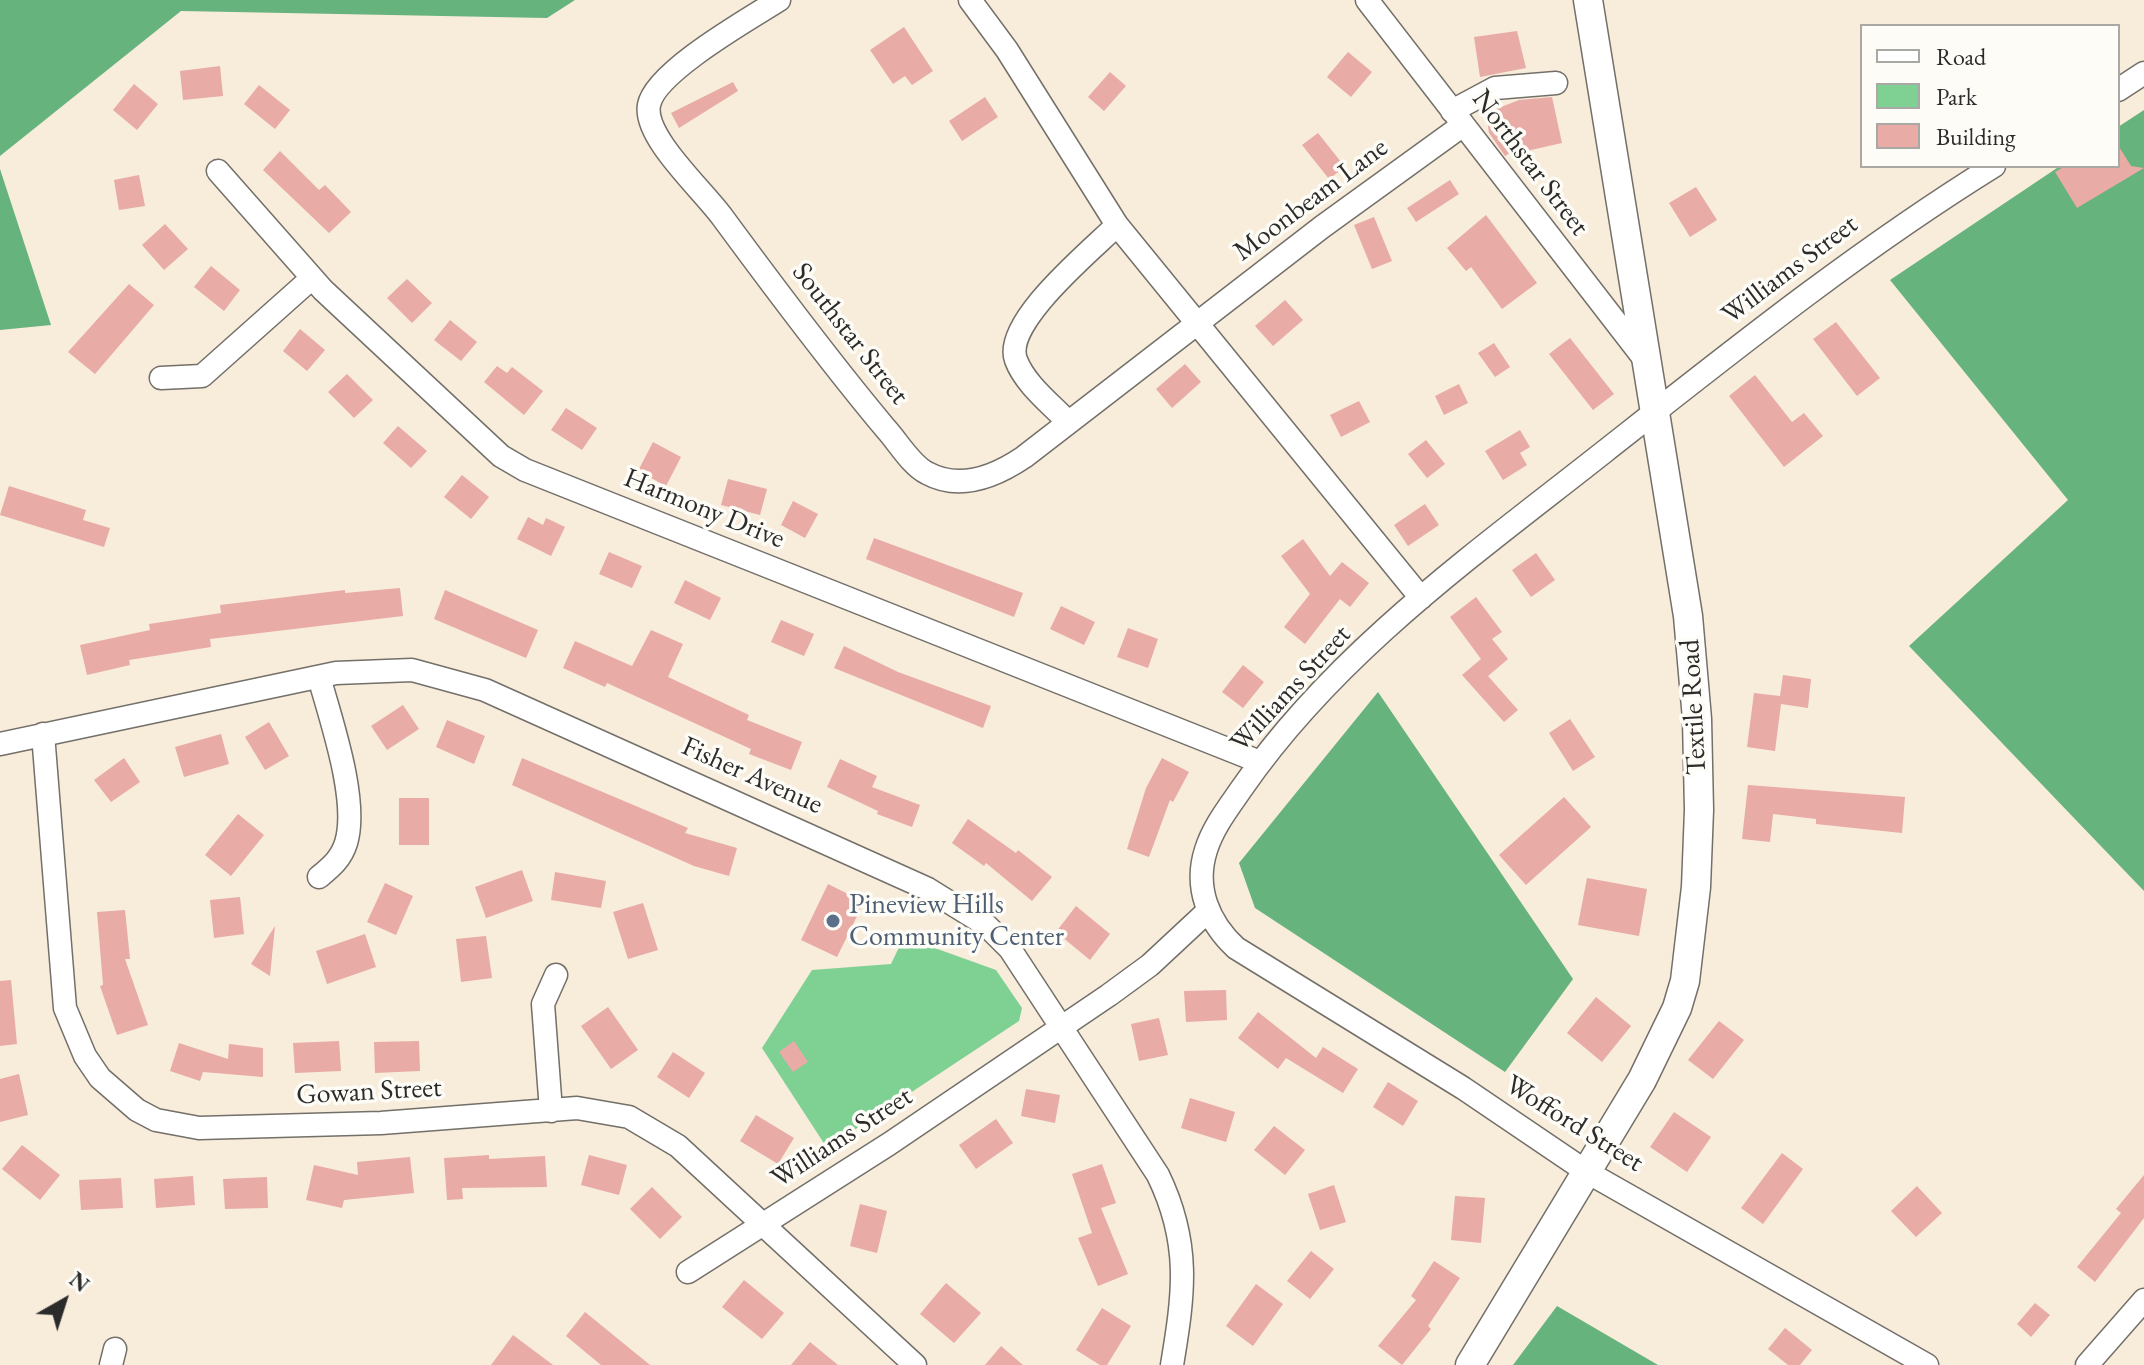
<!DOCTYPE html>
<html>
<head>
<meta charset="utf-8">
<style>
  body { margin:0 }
  #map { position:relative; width:2144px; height:1365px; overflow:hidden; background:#f8ecdb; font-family:"EB Garamond",serif }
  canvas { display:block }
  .legend { position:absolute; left:1860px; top:24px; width:260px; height:144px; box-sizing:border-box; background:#fdfcf7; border:2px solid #a9a8a5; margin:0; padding:10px 14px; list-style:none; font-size:24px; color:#2b2b2b }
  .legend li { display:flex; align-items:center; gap:16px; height:40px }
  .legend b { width:40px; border:2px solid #a9a8a5 }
  .north { position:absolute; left:24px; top:1261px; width:80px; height:80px; -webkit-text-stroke:6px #fdfcf7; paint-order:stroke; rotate:39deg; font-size:22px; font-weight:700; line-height:32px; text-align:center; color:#2b2b2b }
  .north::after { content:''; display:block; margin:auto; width:28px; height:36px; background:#2b2b2b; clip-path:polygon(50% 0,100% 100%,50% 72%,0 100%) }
</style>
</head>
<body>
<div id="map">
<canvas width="2144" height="1365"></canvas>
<ul class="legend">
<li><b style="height:10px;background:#fff"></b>Road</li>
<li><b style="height:22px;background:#7ed193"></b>Park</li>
<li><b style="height:22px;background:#e8aba6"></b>Building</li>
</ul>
<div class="north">N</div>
</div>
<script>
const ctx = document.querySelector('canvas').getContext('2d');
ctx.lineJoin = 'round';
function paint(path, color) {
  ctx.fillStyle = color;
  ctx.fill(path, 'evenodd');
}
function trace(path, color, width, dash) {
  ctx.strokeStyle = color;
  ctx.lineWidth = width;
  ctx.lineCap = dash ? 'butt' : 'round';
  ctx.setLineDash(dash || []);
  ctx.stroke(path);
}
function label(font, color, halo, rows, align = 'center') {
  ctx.font = font + ' "EB Garamond",serif';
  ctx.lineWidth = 7;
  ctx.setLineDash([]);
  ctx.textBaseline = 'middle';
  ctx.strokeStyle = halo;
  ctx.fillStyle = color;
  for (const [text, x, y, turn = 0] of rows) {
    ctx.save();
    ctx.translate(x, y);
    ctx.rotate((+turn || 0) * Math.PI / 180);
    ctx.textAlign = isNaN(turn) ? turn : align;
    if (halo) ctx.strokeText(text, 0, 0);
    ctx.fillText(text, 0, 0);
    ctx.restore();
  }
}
paint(new Path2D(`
  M904,937l92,33 26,38 -3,13 -192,127 -65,-100 50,-78 79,-6z`), '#7ed193');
paint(new Path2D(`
  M0,0h575l-28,18 -366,-7 -181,145z
  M2144,110v781l-235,-245 159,-146 -178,-220 170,-114h58v-39z
  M0,169l51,156 -51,5z
  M1378,692l195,287 -68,93 -250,-164 -16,-45z
  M1557,1306l101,59h-145z`), '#66b37d');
paint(new Path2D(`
  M904,27l29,44 -21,14 -7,-9 -12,8 -23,-34z
  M1517,31l9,37 -46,9 -6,-40z
  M1348,52l24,20 -21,25 -24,-20z
  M220,66l3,30 -40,4 -3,-29z
  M1110,72l16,14 -22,25 -16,-14z
  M733,82l5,9 -59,37 -8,-15z
  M134,84l24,20 -21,26 -24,-20z
  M259,85l31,25 -15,19 -31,-25z
  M985,97l13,20 -36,24 -13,-20z
  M1552,97l10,46 -40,9v-7l-17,11 -16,-23 -3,-20 33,-13z
  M1318,133l27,34 -16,12 -27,-34z
  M2118,145l13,21 13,2 -67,40 -22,-36 10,-6h53z
  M280,151l39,39 6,-5 26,27 -22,21 -66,-63z
  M139,175l6,31 -26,4 -5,-30z
  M1450,180l9,14 -43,28 -9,-14z
  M1696,187l21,33 -27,17 -21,-34z
  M1486,215l51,68 -35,26 -31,-42 -5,4 -19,-23z
  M1374,217l18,44 -20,8 -18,-44z
  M165,224l23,25 -24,21 -22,-25z
  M211,266l29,24 -16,21 -30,-24z
  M407,279l25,24 -20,20 -25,-25z
  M129,284l25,21 -59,69 -27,-22z
  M1285,300l18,20 -30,26 -18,-20z
  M450,320l27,22 -16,19 -27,-21z
  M1836,322l44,56 -23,18 -44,-57z
  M300,329l25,21 -18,21 -24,-20z
  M1570,338l44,56 -21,16 -44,-56z
  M1494,343l16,24 -15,10 -17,-24z
  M1185,364l16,18 -29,26 -16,-19z
  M497,366l10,7 5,-6 31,24 -19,24 -40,-33z
  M347,374l26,26 -19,18 -26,-26z
  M1755,375l37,47 12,-9 19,23 -39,31 -55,-71z
  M1459,384l9,19 -24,12 -9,-19z
  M1359,401l11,21 -29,15 -11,-22z
  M566,408l31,20 -15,22 -31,-20z
  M398,426l29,25 -16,17 -28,-25z
  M1520,430l10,17 -10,6 7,12 -24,15 -18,-29z
  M1426,440l19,24 -18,14 -19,-24z
  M653,442l28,15 -15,29 -28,-15z
  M462,475l27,22 -18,22 -27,-22z
  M728,479l39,10 -7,26 -39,-10z
  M9,486l77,24 -3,10 27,8 -6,19 -104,-32z
  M793,501l25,13 -13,24 -24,-13z
  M1425,504l14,21 -31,21 -14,-21z
  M528,517l15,8 3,-7 19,9 -14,29 -34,-17z
  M874,538l149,55 -9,24 -148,-58z
  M1303,539l27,37 12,-14 27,21 -19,24 -10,-8 -35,45 -21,-17 26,-33 -29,-38z
  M609,552l33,14 -10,22 -33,-14z
  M1536,553l19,27 -24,17 -19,-27z
  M685,580l36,18 -11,22 -36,-17z
  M400,588l3,28 -193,23 1,8 -82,13 1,5 -43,10 -7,-30 70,-15 -1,-6 72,-11 -1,-8 125,-15v3z
  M445,590l93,40 -12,28 -92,-39z
  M1476,597l26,35 -10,7 16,20 -20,17 30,34 -14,12 -42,-47 19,-16 -31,-42z
  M1061,606l34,16 -11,23 -34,-16z
  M781,620l33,14 -10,22 -33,-14z
  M1128,628l30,11 -10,29 -31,-11z
  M651,630l32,14 -15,33 81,38 -2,5 55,22 -11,28 -42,-16 2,-5 -144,-66 -2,4 -42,-19 12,-27 57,25z
  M844,646l54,26 93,34 -8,22 -149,-60z
  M1243,665l21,17 -21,26 -21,-16z
  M1783,675l28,4 -3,29 -27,-4 -6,47 -28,-4 7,-54 26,3z
  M403,705l16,24 -32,21 -16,-24z
  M1570,719l25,38 -22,14 -24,-38z
  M447,720l38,16 -11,28 -38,-17z
  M269,722l20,34 -24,14 -20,-33z
  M221,734l8,30 -45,13 -9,-30z
  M124,758l16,24 -29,20 -17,-22z
  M522,758l166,70 -3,5 52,15 -8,28 -35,-10 -182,-81z
  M1162,758l27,14 -16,30 -3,-2 -21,57 -22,-8 19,-61z
  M840,759l37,17 -5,11 48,18 -8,22 -35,-13 1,-3 -51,-24z
  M1748,785l157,12 -3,36 -86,-9v-5l-43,-5 -3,28 -28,-3z
  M1564,797l27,30 -65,58 -27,-30z
  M399,798h30v47h-30z
  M238,814l26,21 -33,41 -26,-21z
  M968,819l48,34 2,-3 34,27 -20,24 -46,-38 -2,3 -32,-23z
  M522,870l11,31 -47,17 -11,-31z
  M555,872l51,9 -5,27 -50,-8z
  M1587,878l60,11 -8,47 -61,-11z
  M385,883l28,13 -17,39 -29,-13z
  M828,884l36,18 -27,55 -36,-17z
  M240,897l4,37 -30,4 -4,-38z
  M643,903l15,47 -30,9 -15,-47z
  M1076,906l34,28 -20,26 -34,-28z
  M125,910l5,49h-5l23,66 -31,10 -17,-49 3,-1 -6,-73z
  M275,926l-5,50 -19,-12z
  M365,934l11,33 -49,17 -11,-33z
  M486,936l6,42 -31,4 -5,-43z
  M11,980l6,64 -17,2v-65z
  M1226,990l1,30 -41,2 -2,-31z
  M1596,997l35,29 -29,36 -35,-29z
  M608,1007l30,43 -27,19 -30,-43z
  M1258,1012l58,46 7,-11 35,22 -15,24 -57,-35 -8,11 -40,-31z
  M1159,1018l9,37 -29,6 -8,-37z
  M1719,1021l25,19 -31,39 -25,-19z
  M339,1041l2,30 -46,2 -2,-30z
  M419,1041l1,30 -45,2 -1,-31z
  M794,1041l14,21 -15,10 -14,-20z
  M179,1043l49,16 1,-15 34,4v29l-60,-5 -3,9 -30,-10z
  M673,1052l32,21 -16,25 -32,-21z
  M19,1074l9,41 -28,7v-43z
  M1388,1082l30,19 -15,25 -30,-19z
  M1026,1089l34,6 -5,28 -34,-7z
  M1190,1098l45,14 -9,30 -45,-14z
  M1674,1112l37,25 -24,35 -37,-25z
  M756,1115l38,23 -16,26 -38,-23z
  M996,1119l17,24 -37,26 -17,-24z
  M1274,1126l31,24 -20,25 -31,-25z
  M22,1145l38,30 -20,25 -38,-31z
  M1782,1153l21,16 -40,55 -22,-16z
  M489,1155v4l56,-3 2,31 -85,1 1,11 -16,1 -3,-42z
  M589,1155l38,10 -8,30 -38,-10z
  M410,1157l4,36 -70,7 -2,8 -36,-8 8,-35 44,10 -1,-13z
  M1102,1164l14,39 -15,5 27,66 -30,12 -20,-48 14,-5 -20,-59z
  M2144,1175v43l-49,64 -18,-15 44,-54 -5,-4z
  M193,1176l2,29 -39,3 -2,-29z
  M267,1177l1,31 -43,1 -2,-30z
  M121,1178l2,30 -42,2 -2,-30z
  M1334,1185l12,37 -26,8 -12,-36z
  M1917,1186l25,27 -26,24 -25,-26z
  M652,1187l30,30 -22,22 -30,-30z
  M1455,1196l30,2 -4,45 -30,-3z
  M860,1204l27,7 -10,42 -27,-7z
  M1311,1251l23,18 -24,30 -23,-18z
  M1434,1261l26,17 -32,48 3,3 -29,36 -24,-19 38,-46 -5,-4z
  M744,1280l40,33 -22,26 -40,-32z
  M946,1283l35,30 -27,30 -34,-29z
  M1256,1284l27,20 -30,42 -27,-20z
  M2035,1303l15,12 -19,22 -14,-13z
  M1102,1308l29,18 -24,39h-7l-24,-15z
  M585,1312l65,53h-49l-35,-29z
  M1785,1328l27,22 -12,15h-12l-20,-16z
  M513,1335l40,30h-62z
  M810,1342l28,23h-47z
  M1001,1346l22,19h-38z`), '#e8aba6');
const minor = new Path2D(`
  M779,0c-30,19 -124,72 -130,105 -6,32 54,85 74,113 53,72 106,143 163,211 12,13 25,36 41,44 33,18 69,3 97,-16l298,-230 141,-102
  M970,0l37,50 110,175 304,373
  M1367,0l279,361
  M2118,90l26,-17
  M1452,111l43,-23 61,-5
  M218,171l105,119 178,166 24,14 735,292
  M161,378l41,-2 110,-98
  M1068,422c-17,-18 -43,-38 -52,-62 -14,-37 76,-110 101,-135
  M319,677c12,43 40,124 27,166 -5,16 -15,24 -27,34
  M43,734l22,274 20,48 15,22 37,32 19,10 43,8 182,-5 196,-15 52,9 49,29 237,219
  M0,744l336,-71 76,-3 73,20 443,199 58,36 24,24 148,226c33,68 26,118 14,190
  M551,1111l-8,-107 13,-29
  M688,1272l201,-128 220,-149 41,-30 58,-54
  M111,1365l4,-16
  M1927,1365l-340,-193 -124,-84 -227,-140c-28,-26 -42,-61 -30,-98 7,-23 23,-43 36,-62 94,-136 234,-235 362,-336 127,-100 253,-201 390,-286
  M2087,1365l57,-65`);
const tertiary = new Path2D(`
  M1470,1365l172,-285 35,-72 8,-27 11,-94 3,-77 -2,-91 -9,-103 -100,-616`);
trace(minor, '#736f69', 25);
trace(tertiary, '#736f69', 31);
trace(minor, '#fff', 22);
trace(tertiary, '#fff', 28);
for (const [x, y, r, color] of [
  [833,921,8,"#5c6f8a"]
]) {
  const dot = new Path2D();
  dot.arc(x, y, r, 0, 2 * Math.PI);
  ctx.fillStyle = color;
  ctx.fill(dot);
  trace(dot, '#fdfcf7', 3);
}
label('28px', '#2b2b2b', '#fdfcf7', [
  ["Northstar Street",1530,163,53],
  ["Moonbeam Lane",1311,200,-37],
  ["Williams Street",1790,270,-37],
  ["Southstar Street",850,334,52],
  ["Harmony Drive",704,509,22],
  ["Williams Street",1291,689,-47],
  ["Textile Road",1694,707,-93],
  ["Fisher Avenue",752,776,24],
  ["Gowan Street",369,1092,-3],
  ["Wofford Street",1574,1124,32],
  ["Williams Street",842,1138,-33]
]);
label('28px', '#4e5e75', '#fdfcf7', [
  ["Pineview Hills",849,905],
  ["Community Center",849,937]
], 'left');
</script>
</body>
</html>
